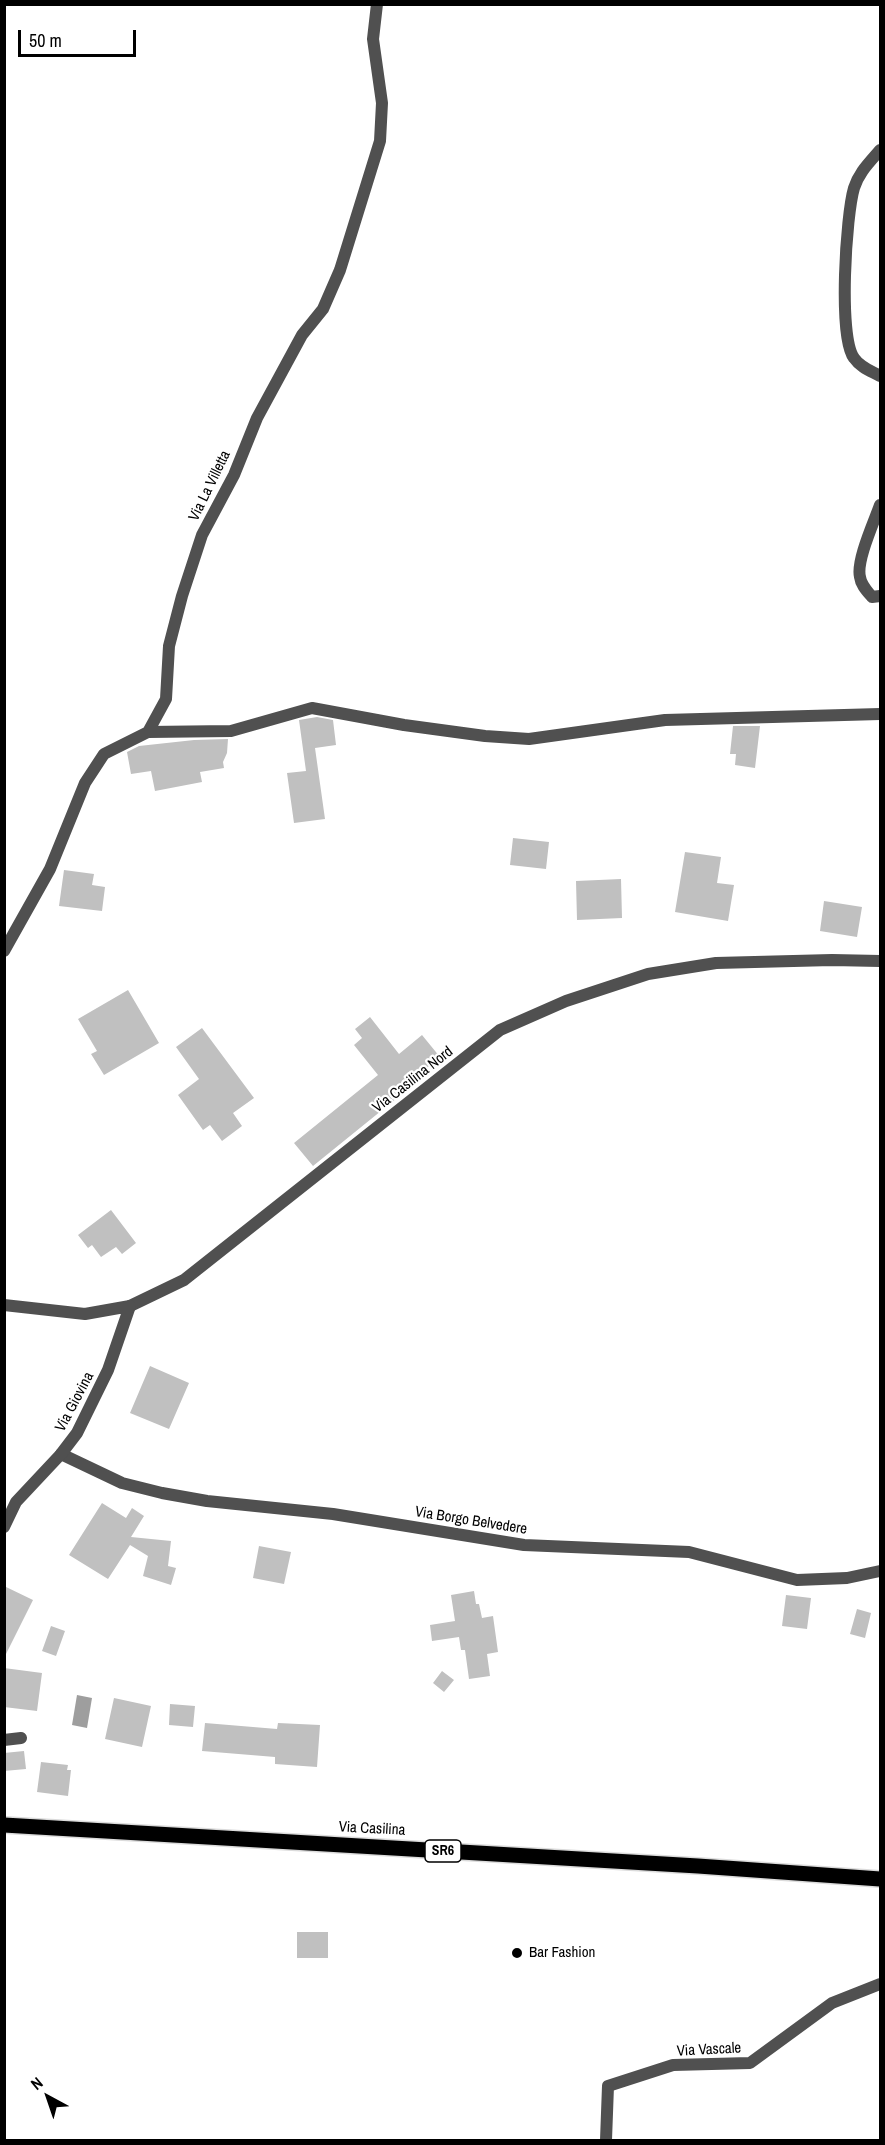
<!DOCTYPE html>
<html>
<head>
<meta charset="utf-8">
<style>
  body { margin:0 }
  #map { position:relative; width:885px; height:2145px; overflow:hidden; background:#fff; font-family:"Archivo Narrow",sans-serif }
  canvas { display:block }
  .frame { position:absolute; inset:0; border:6px solid #000; pointer-events:none }
  .north { position:absolute; left:18px; top:2067px; width:60px; height:60px; -webkit-text-stroke:4px #fff; paint-order:stroke; rotate:320deg; font-size:16px; font-weight:700; line-height:24px; text-align:center; color:#000 }
  .north::after { content:''; display:block; margin:auto; width:21px; height:27px; background:#000; clip-path:polygon(50% 0,100% 100%,50% 72%,0 100%) }
  .scale { position:absolute; left:18px; top:30px; width:118px; height:27px; box-sizing:border-box; border:3px solid #000; border-top:0; padding-left:8px; font-size:18px; line-height:21px; white-space:nowrap; color:#000; -webkit-text-stroke:4px #fff; paint-order:stroke }
</style>
</head>
<body>
<div id="map">
<canvas width="885" height="2145"></canvas>
<div class="frame"></div>
<div class="north">N</div>
<div class="scale">50 m</div>
</div>
<script>
const ctx = document.querySelector('canvas').getContext('2d');
ctx.lineJoin = 'round';
function paint(path, color) {
  ctx.fillStyle = color;
  ctx.fill(path, 'evenodd');
}
function trace(path, color, width, dash) {
  ctx.strokeStyle = color;
  ctx.lineWidth = width;
  ctx.lineCap = dash ? 'butt' : 'round';
  ctx.setLineDash(dash || []);
  ctx.stroke(path);
}
function label(font, color, halo, rows, align = 'center') {
  ctx.font = font + ' "Archivo Narrow",sans-serif';
  ctx.lineWidth = 4.5;
  ctx.setLineDash([]);
  ctx.textBaseline = 'middle';
  ctx.strokeStyle = halo;
  ctx.fillStyle = color;
  for (const [text, x, y, turn = 0] of rows) {
    ctx.save();
    ctx.translate(x, y);
    ctx.rotate((+turn || 0) * Math.PI / 180);
    ctx.textAlign = isNaN(turn) ? turn : align;
    if (halo) ctx.strokeText(text, 0, 0);
    ctx.fillText(text, 0, 0);
    ctx.restore();
  }
}
paint(new Path2D(`
  M77,1695l15,3 -5,30 -15,-3z`), '#9e9e9e');
paint(new Path2D(`
  M317,717l16,3 3,25 -21,3 10,71 -31,4 -7,-50 19,-2 -7,-51z
  M733,726h27l-5,42 -20,-3 1,-11h-6z
  M228,739l-1,14 -4,9 1,6 -24,4 2,10 -47,9 -4,-20 -20,3 -4,-22 12,-6 55,-6z
  M513,838l36,4 -3,27 -36,-4z
  M685,852l36,5 -4,26 17,2 -6,36 -53,-9z
  M64,870l30,4 -2,11 13,2 -3,24 -43,-5z
  M621,879l1,39 -45,2 -1,-39z
  M824,901l38,6 -5,30 -37,-6z
  M128,990l31,53 -55,32 -13,-21 6,-3 -19,-32z
  M370,1017l29,37 23,-19 18,22 -46,38 3,3 -84,68 -19,-23 84,-68 -24,-30 8,-7 -7,-9z
  M202,1028l52,70 -21,15 9,13 -20,15 -12,-16 -7,5 -25,-35 21,-16 -23,-32z
  M111,1210l25,33 -14,11 -6,-7 -15,10 -9,-12 -4,3 -10,-13z
  M150,1366l39,17 -20,46 -39,-16z
  M102,1503l24,15 6,-10 12,8 -13,21 40,4 -3,25 8,2 -5,17 -28,-9 5,-20 -18,-11 -22,34 -39,-24z
  M259,1546l32,6 -7,32 -31,-6z
  M4,1586l29,14 -29,58z
  M474,1591l2,13h3l3,14 11,-2 5,36 -11,2 3,22 -21,3 -4,-29h-4l-2,-13 -27,4 -2,-16 25,-4 -4,-26z
  M786,1595l25,3 -4,31 -25,-3z
  M857,1609l14,4 -6,25 -15,-4z
  M51,1626l14,5 -9,25 -14,-5z
  M4,1668l38,5 -5,38 -33,-4z
  M442,1671l12,9 -10,12 -11,-9z
  M114,1698l37,8 -9,41 -37,-8z
  M170,1704l25,2 -2,21 -24,-2z
  M205,1723l72,6 1,-6 42,2 -3,42 -42,-3v-7l-73,-6z
  M24,1751l2,18 -22,2v-18z
  M41,1762l27,3 -1,5h4l-3,26 -31,-4z
  M297,1932h31v26h-31z`), '#c0c0c0');
const primary = new Path2D(`
  M4,1825l694,41 182,13`);
trace(primary, '#dbdbdb', 18);
trace(new Path2D(`
  M880,150c-10,12 -21,22 -26,38 -8,27 -16,149 0,170 6,9 17,13 26,18
  M880,505c-6,17 -24,56 -20,72 1,8 7,14 12,20l8,-1
  M148,732l83,-1 81,-23 92,17 81,11 44,3 136,-19 215,-6
  M4,951l46,-82 35,-86 19,-29 44,-22 18,-33 3,-53 13,-50 20,-61 32,-60 23,-57 45,-83 21,-26 17,-39 40,-129 2,-38 -9,-64 4,-35
  M130,1306l54,-26 316,-250 66,-29 82,-27 68,-11 116,-3 48,1
  M61,1454l61,29 40,10 45,8 126,13 191,31 165,7 108,28 50,-2 33,-7
  M4,1740l17,-2
  M606,2140l2,-54 65,-21 77,-2 82,-60 48,-19`), '#505050', 12);
trace(new Path2D(`
  M4,1305l81,9 45,-8 -22,64 -31,63 -16,21 -45,48 -12,25`), '#505050', 12);
trace(primary, '#000', 15);
for (const [x, y, r, color] of [
  [517,1953,6,"#000"]
]) {
  const dot = new Path2D();
  dot.arc(x, y, r, 0, 2 * Math.PI);
  ctx.fillStyle = color;
  ctx.fill(dot);
  trace(dot, '#fff', 2);
}
for (const [x, y, w] of [
  [443,1851,36]
]) {
  const box = new Path2D();
  box.roundRect(x - w / 2, y - 11, w, 22, 4.5);
  ctx.fillStyle = '#fff';
  ctx.fill(box);
  trace(box, '#000', 1.5);
}
label('bold 14px', '#000', null, [
  ["SR6",443,1851]
]);
label('15px', '#000', '#fff', [
  ["Via La Villetta",210,486,-64],
  ["Via Casilina Nord",413,1080,-38],
  ["Via Giovina",75,1402,-62],
  ["Via Borgo Belvedere",471,1521,9],
  ["Via Casilina",372,1829,3],
  ["Via Vascale",709,2050,-3]
]);
label('15px', '#000', '#fff', [
  ["Bar Fashion",529,1953]
], 'left');
</script>
</body>
</html>
